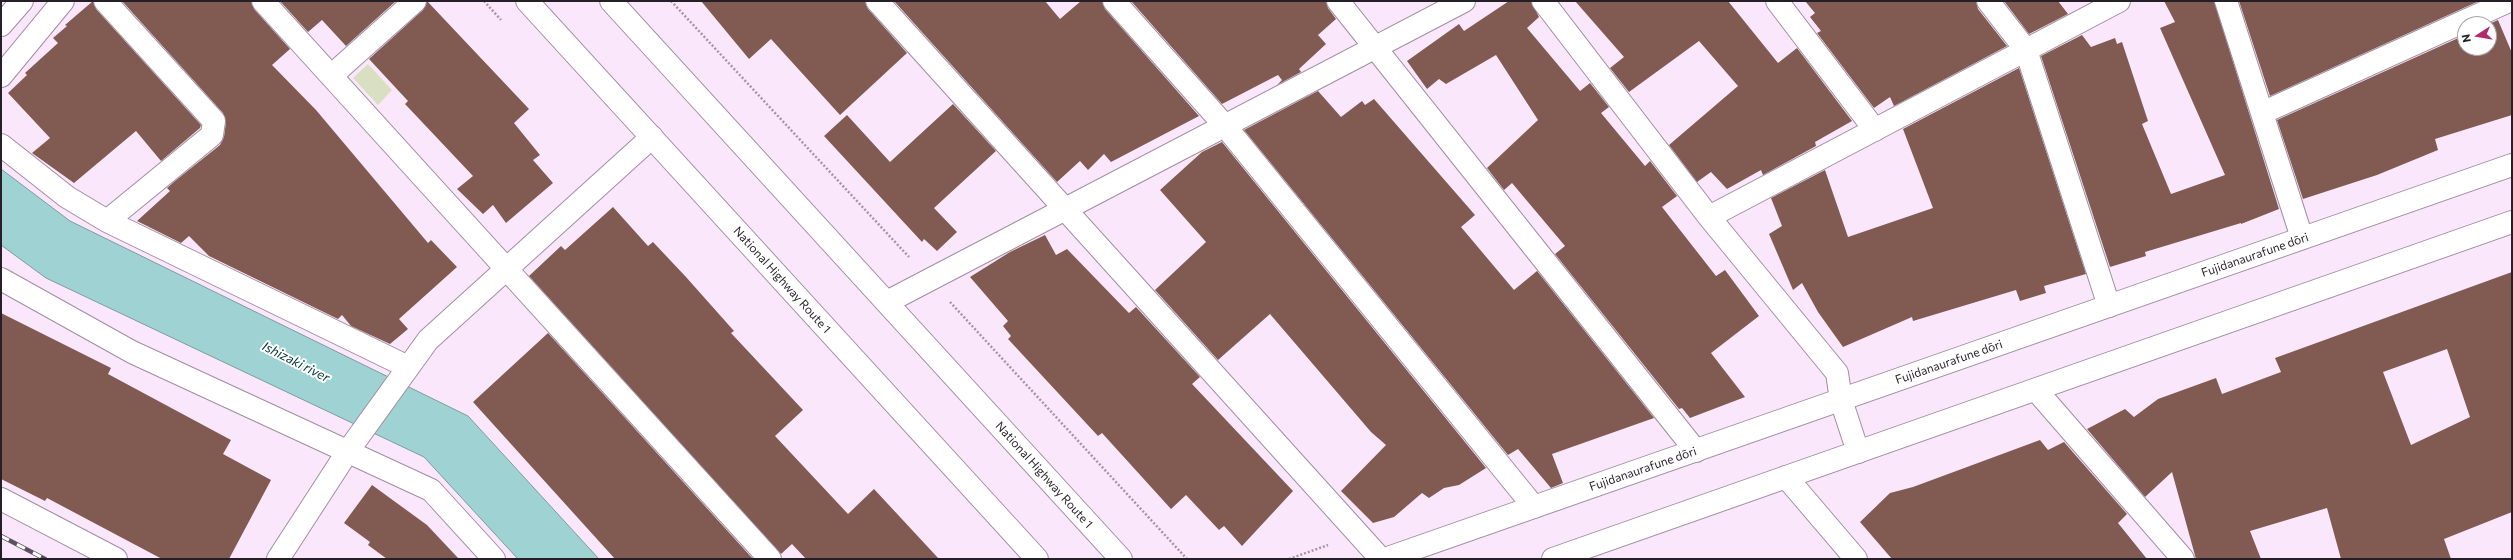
<!DOCTYPE html>
<html>
<head>
<meta charset="utf-8">
<style>
  body { margin:0 }
  #map { position:relative; width:2513px; height:560px; overflow:hidden; background:#fbe7fc; font-family:Commissioner,sans-serif }
  canvas { display:block }
  .frame { position:absolute; inset:0; border:2px solid #261f27; pointer-events:none }
  .north { position:absolute; left:2457px; top:16px; width:40px; height:40px; box-sizing:border-box; background:#fff; border:1px solid #a8a5a9; border-radius:50%; rotate:258deg; font-size:11px; font-weight:700; line-height:16px; text-align:center; color:#261f27 }
  .north::after { content:''; display:block; margin:auto; width:14px; height:18px; background:#b22a6b; clip-path:polygon(50% 0,100% 100%,50% 72%,0 100%) }
</style>
</head>
<body>
<div id="map">
<canvas width="2513" height="560"></canvas>
<div class="frame"></div>
<div class="north">N</div>
</div>
<script>
const ctx = document.querySelector('canvas').getContext('2d');
ctx.lineJoin = 'round';
function paint(path, color) {
  ctx.fillStyle = color;
  ctx.fill(path, 'evenodd');
}
function trace(path, color, width, dash) {
  ctx.strokeStyle = color;
  ctx.lineWidth = width;
  ctx.lineCap = dash ? 'butt' : 'round';
  ctx.setLineDash(dash || []);
  ctx.stroke(path);
}
function label(font, color, halo, rows, align = 'center') {
  ctx.font = font + ' Commissioner,sans-serif';
  ctx.lineWidth = 4;
  ctx.setLineDash([]);
  ctx.textBaseline = 'middle';
  ctx.strokeStyle = halo;
  ctx.fillStyle = color;
  for (const [text, x, y, turn = 0] of rows) {
    ctx.save();
    ctx.translate(x, y);
    ctx.rotate((+turn || 0) * Math.PI / 180);
    ctx.textAlign = isNaN(turn) ? turn : align;
    if (halo) ctx.strokeText(text, 0, 0);
    ctx.fillText(text, 0, 0);
    ctx.restore();
  }
}
paint(new Path2D(`
  M368,64l24,26 -14,15 -25,-27z`), '#d9dfc1');
const water = new Path2D(`
  M1,169l69,52 398,195 131,143h-81l-94,-102 -378,-179 -45,-33z`);
paint(water, '#9fd2d2');
trace(water, '#7b9c9f', 1);
paint(new Path2D(`
  M93,1l3,8 105,116 -1,3 -39,33 -25,-30 -62,52 -42,-30 18,-15 -42,-45 19,-18 -2,-2 33,-30 -5,-5 14,-12 -2,-1z
  M122,1h129l3,8 36,40 -18,16 44,45 112,133 3,-3 26,27 -58,52 9,10 -18,15 -39,-18 -9,-11 -4,4 -129,-63 -20,-20 -8,7 -44,-22 33,-30 -3,-3 8,-7 45,-36 4,-8 2,-15 -3,-9z
  M280,1h116l-50,45 -24,-26 -14,12z
  M427,1l102,108 -15,14 26,32 -7,5 20,23 -47,40 -13,-18 -10,9 -26,-25 16,-13 -68,-72 3,-3 -39,-42 54,-49z
  M701,1h164l3,8 39,44 -67,62 -69,-76 -22,20z
  M894,1h151l15,18 21,-18h21l3,8 94,107 -88,46 -7,-8 -16,16 -8,-9 -23,21z
  M1131,1h195l2,7 8,11 -18,16 8,9 -27,25 2,3 -24,13 5,-5 -4,-5 -56,29z
  M1509,1h22l8,16 -12,11 53,63 10,-8 19,24 -8,6 44,53 5,-5 27,35 -15,11 54,69 9,-6 34,46 -48,37 34,44 -55,21 -8,-10 -3,1 -124,-155 10,-8 -53,-63 -8,7 -17,-22 51,-48 -42,-65 -50,29 -7,-5 -12,10 -20,-28 52,-37 5,7z
  M1575,1h153l50,62 19,-15 55,73 -37,21 1,4 -53,29 -2,-5 -34,19 -16,-17 -14,10 -28,-37 69,-59 -39,-45 -70,51 -19,-24 14,-11z
  M1805,1h171l2,8 29,37 -113,60 -4,-9 -16,11 -57,-75 4,-2 -11,-14 5,-4z
  M2004,1h54l10,13 -39,20z
  M2164,1h50l65,208 -38,15v-1l-96,29 1,4 -36,11 -69,-211 41,-21 9,12 24,-9 2,6 5,-2 26,79 -6,3 29,70 54,-19 -65,-147 15,-6z
  M2239,1h240l-209,95z
  M2498,20l14,33v62l-77,24 3,11 -61,25 -74,24 -26,-79 188,-85v13h24v-24z
  M2019,68l67,206 -42,12 2,7 -26,8 -4,-11 -103,31 -1,-4 -69,30 -25,-35 -16,-29 -9,7 -24,-56 13,-8 -11,-28 54,-28 23,67 85,-29 -30,-79z
  M1318,91l23,26 21,-16 3,4 9,-6 101,116 -14,12 53,63 23,-19 117,147 -102,36 11,29 -12,5 -33,-39 -10,6 -264,-325z
  M953,104l43,47 -62,57 23,24 -20,19 -13,-12 -2,3 -98,-106 23,-21 43,47z
  M1222,142l264,326 -27,17 -15,3 -15,10 -7,-5 -28,24 -21,6 -32,-32 45,-46 -15,-13 -101,-118 -52,46 -63,-70 51,-48 -46,-52 42,-38z
  M613,207l35,39 5,-4 33,35 48,54 -3,2 72,77 -28,26 73,78 26,-25 65,70h-133l-14,-15 -11,10 -252,-278 32,-30 4,4z
  M1045,235l11,20 11,-6 62,64 7,-6 64,70 -8,7 101,107 -51,55 -18,-20 -5,4 -33,-35 -15,14 -69,-76 -4,3 -90,-97 3,-3 -8,-10 5,-5 -38,-44 40,-25z
  M2512,272v240l-68,27 7,20h-110l-14,-51 -77,23 11,28h-65l-24,-87 -27,25 -58,-68 38,-20 9,8 24,-18 58,-21 6,16 59,-22 -6,-14zM2447,349l23,68 -59,28 -28,-73z
  M1,313l110,55 -3,6 123,66 -8,14 48,26 -42,79h-67l-115,-61 -2,3 -44,-22z
  M548,333l205,226h-138l-142,-157z
  M2040,440l8,10 16,-8 63,72 -9,9 29,36h-255l-32,-37 30,-29 23,-6z
  M372,485l55,40 32,34h-72l-19,-14 2,-3 -26,-19z`), '#815b52');
const minor = new Path2D(`
  M105,1l109,120 -2,14 -105,86
  M263,1l507,558
  M877,1l504,558
  M1114,1l112,126 308,380
  M1338,1l358,450
  M1543,1l166,216 128,156 4,27 17,52
  M1777,1l98,129
  M1988,1l38,49 83,256
  M2226,1l76,237
  M1,25l21,-24
  M1,76l62,-75
  M331,76l84,-75
  M2262,113l247,-112
  M1,145l66,52 40,24 301,146
  M1709,217l410,-216
  M1,279l131,73 299,138 63,69
  M887,302l577,-301
  M2036,390l147,169
  M1786,477l70,82
  M1,499l115,60
  M278,559l70,-108 80,-111 224,-203`);
const major = new Path2D(`
  M1385,559l1127,-394
  M1553,559l959,-337`);
const highway = new Path2D(`
  M527,1l510,558
  M611,1l510,558`);
trace(minor, '#a08ea1', 24);
trace(major, '#a08ea1', 24);
trace(highway, '#a08ea1', 24);
trace(new Path2D(`
  M484,1l17,19
  M671,1l238,256
  M950,302l237,257
  M1289,559l39,-14`), '#a495a5', 2.5, [2, 2]);
trace(minor, '#fff', 22);
trace(major, '#fff', 22);
trace(highway, '#fff', 22);
const rail = new Path2D(`
  M1,536l44,23`);
trace(rail, '#5b515c', 4.5);
trace(rail, '#fff', 3, [9]);
label('12px', '#261f27', '#fff', [
  ["Fujidanaurafune dōri",2255,255,-19],
  ["National Highway Route 1",782,280,48],
  ["Fujidanaurafune dōri",1949,362,-19],
  ["Fujidanaurafune dōri",1643,469,-19],
  ["National Highway Route 1",1044,475,48]
]);
label('italic 13px', '#033637', '#fff', [
  ["Ishizaki river",296,362,27]
]);
</script>
</body>
</html>
